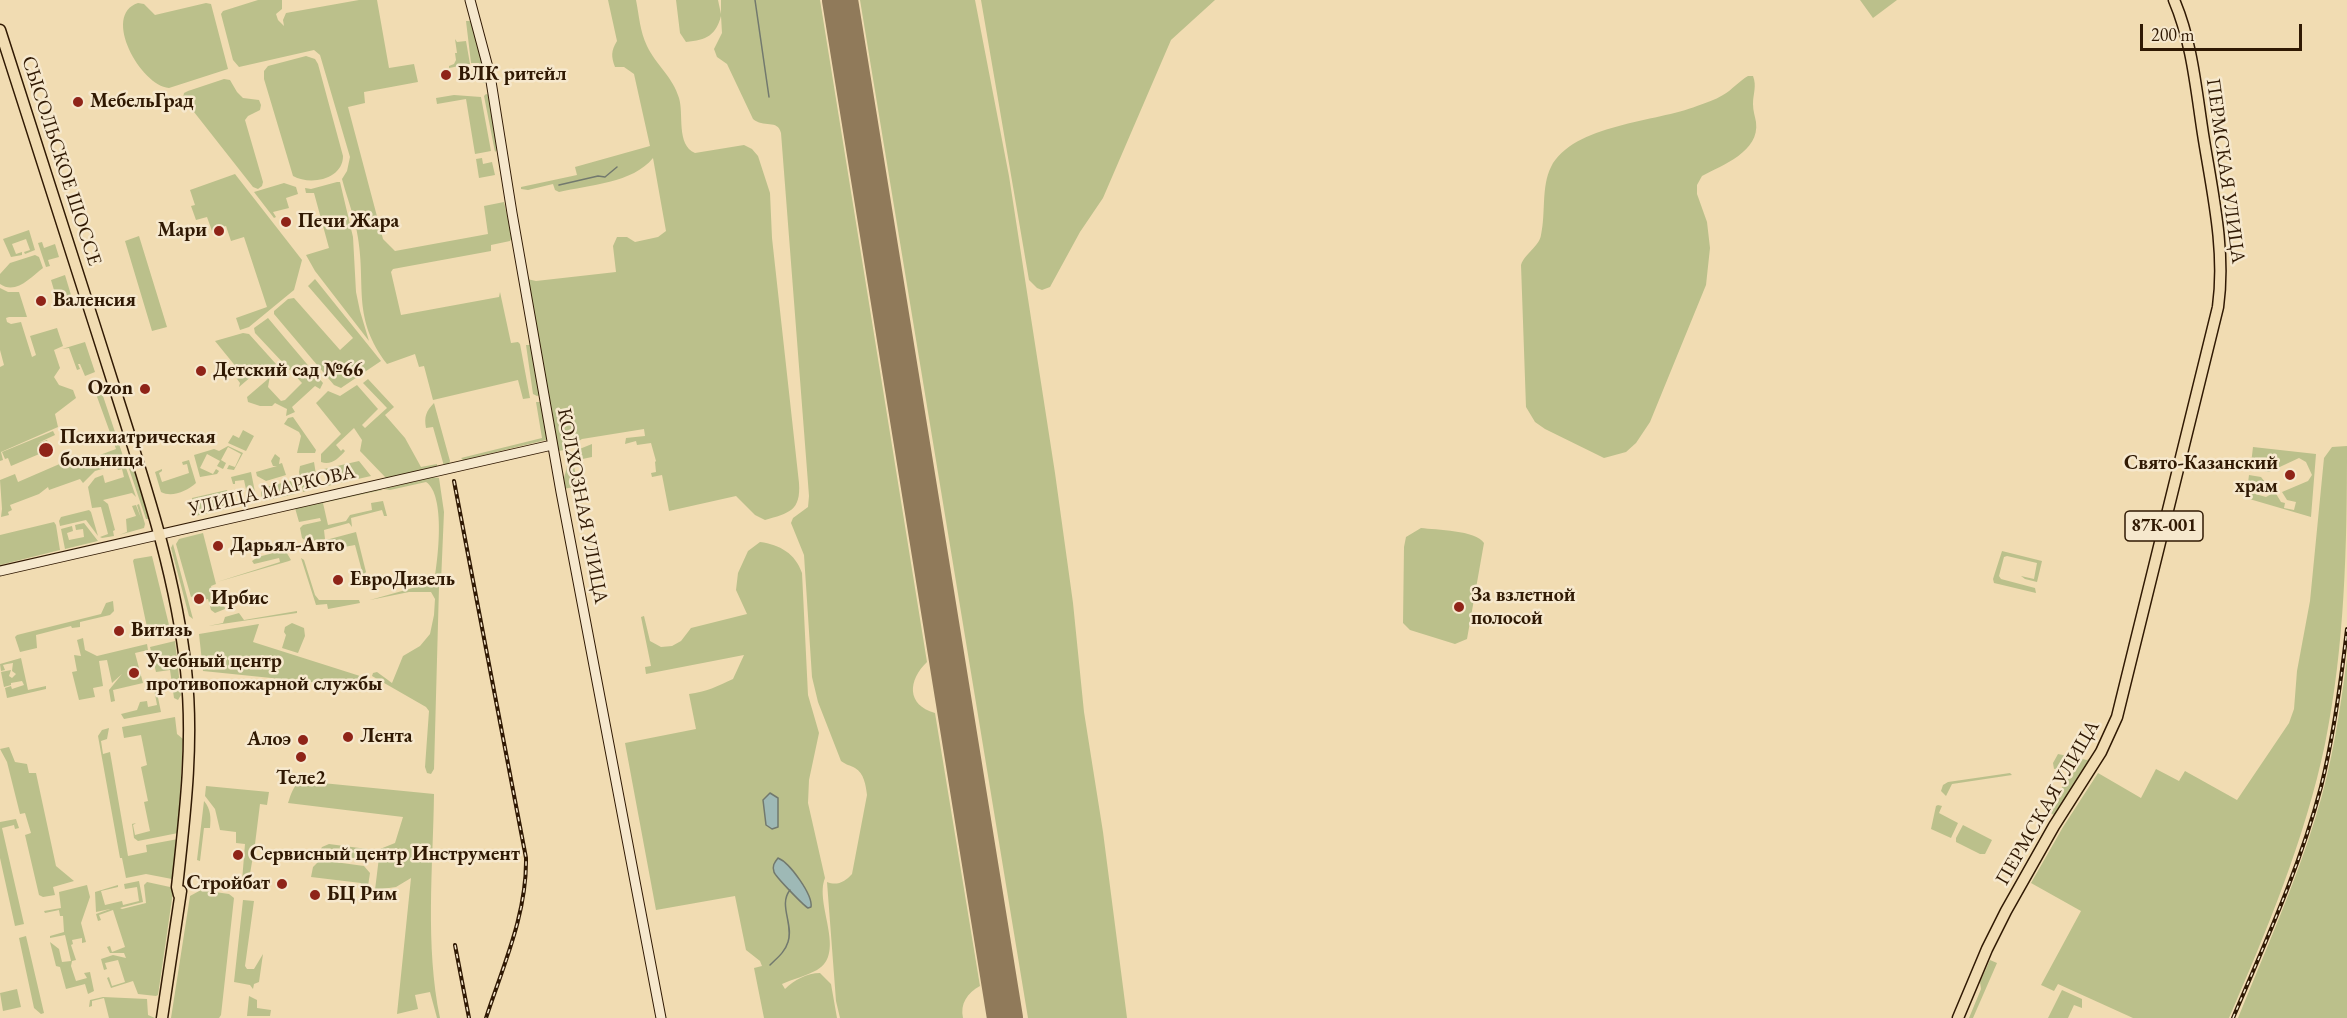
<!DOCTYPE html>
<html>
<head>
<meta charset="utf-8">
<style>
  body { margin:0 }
  #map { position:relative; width:2347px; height:1018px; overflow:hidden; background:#f1dcb2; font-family:"EB Garamond",serif }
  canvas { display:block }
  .scale { position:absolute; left:2140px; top:24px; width:162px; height:27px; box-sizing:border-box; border:3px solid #301903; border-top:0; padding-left:8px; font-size:18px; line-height:21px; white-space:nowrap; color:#301903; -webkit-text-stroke:4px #f6e8cd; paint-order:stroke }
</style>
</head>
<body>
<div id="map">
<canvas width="2347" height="1018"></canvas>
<div class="scale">200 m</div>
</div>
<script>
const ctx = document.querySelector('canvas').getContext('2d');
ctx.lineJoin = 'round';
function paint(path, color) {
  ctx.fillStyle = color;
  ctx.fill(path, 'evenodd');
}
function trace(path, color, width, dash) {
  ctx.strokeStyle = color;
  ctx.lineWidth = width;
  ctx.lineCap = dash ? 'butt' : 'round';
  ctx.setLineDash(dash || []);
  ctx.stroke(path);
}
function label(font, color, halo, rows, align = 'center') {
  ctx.font = font + ' "EB Garamond",serif';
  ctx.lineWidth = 5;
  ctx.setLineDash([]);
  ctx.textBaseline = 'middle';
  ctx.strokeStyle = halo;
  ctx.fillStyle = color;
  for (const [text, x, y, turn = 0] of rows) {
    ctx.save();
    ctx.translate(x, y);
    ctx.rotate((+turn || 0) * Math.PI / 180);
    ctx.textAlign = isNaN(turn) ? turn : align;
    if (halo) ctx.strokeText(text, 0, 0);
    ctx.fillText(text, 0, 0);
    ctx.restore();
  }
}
paint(new Path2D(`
  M258,0h24v9l-6,5 2,6 6,6 -1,-6 3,-7 73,-13h18l12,68 25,-4 4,18 -54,10 1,11 -17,4 35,132 12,12 93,-17 -4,-28 20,-4 8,35 -2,4 -19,4v6l-98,18 -2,3 10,43 98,-18 1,-5 11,51 7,-1 2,2 10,54 -7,1 -5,-19 -85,20 -9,-34 -5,1 -4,-13 -28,10c-35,-46 -21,-76 -29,-126 -3,-20 -11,-40 -16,-59l5,-8 3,-14 -30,-102 -6,-5 -75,17 -6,-7 -12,-46 2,-3z
  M608,0h28c3,15 4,32 11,46 9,19 26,31 32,52 5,16 -3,47 16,55l49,-8 8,4 6,7 12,37 2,45 27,245c2,28 -10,30 -34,37l-10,-5 -19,-19 -67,15 -7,-36 -10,2 -1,-4 5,-1 -1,-10 1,-1 -5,-18 -14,2 -1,-4 -11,3 1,-6 19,-2 -1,-7 -62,10 -17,11 -7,1 -31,-172 9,2 80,-9 -3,-26 4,-9h10l8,5 23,-5 8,-6 -13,-73c-20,25 -64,27 -94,34l-4,-2 -2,-6 -25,6 -7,-1v-2l56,-12 -2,-8 75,-21 -16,-72 -10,-7h-9c-4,-11 -4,-16 2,-26z
  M676,0h42l3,14v-14h99l107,662c-19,18 -21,43 8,51l45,273c-13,7 -20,18 -17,32h-123l-4,-17 -9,-119c10,4 18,0 25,-8l15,-79c-1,-9 -3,-22 -12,-27 -5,-3 -9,-3 -14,-7l-23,-59 -6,-25 -8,-122 -13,-32 2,-5 15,-11 1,-11 -28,-363c-3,-14 -18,-5 -28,-14l-26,-55 -10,-7 -3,-8 8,-16 -1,-17c-5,19 -14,24 -35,26l-6,-9z
  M860,0h115l34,176 46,297 18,130 11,109 19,120 24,186h-99z
  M981,0h234l-44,40 -68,158 -23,34 -30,55 -8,3 -5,-2 -8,-8z
  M1860,0h37l-24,18z
  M138,3l6,1 11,11 51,-12 5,1 17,65 -59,19c-28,-2 -68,-73 -31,-85z
  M466,21h7l14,61 -2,1 -3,-1 -3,-19h-8z
  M455,39l2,3 9,-1 4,23 -21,4v-2l5,-2 2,-4 -1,-7h2z
  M306,56l9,3 3,5 25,92c0,23 -32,30 -50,20l-29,-97v-8l4,-5z
  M1748,76h5c4,10 0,18 0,28 0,7 2,12 3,18 4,30 -34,43 -54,54l-5,9v9l10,28 3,26 -4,37 -56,137 -14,21 -10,9 -22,6 -59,-29 -10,-7 -9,-15 -5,-142c4,-12 18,-18 20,-30 5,-22 0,-48 10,-68 22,-43 106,-45 146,-61 8,-3 18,-6 26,-11 9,-5 16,-14 25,-19z
  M224,79l6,1 7,12 6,6 16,2 2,5 -1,5 -12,6 -3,4 18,62 -1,4 -4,3 -5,-2 -70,-89 1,-5 4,-2z
  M486,94l3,1 8,55 -2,2 -11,-56z
  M454,95l27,2 10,54 -16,3 -9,-55 -29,5 -1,-6z
  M482,158l1,6 9,-2 3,13 -16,3 -3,-19z
  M235,174l67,86 -8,30 -45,37 -9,3 -4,-12 31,-11 -23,-70 -13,4 -5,-15 -14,5 -5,-14 -11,3 -5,-14 4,-1 -5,-15z
  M337,182h3l13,55 3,55 4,19 9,30 -54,-70 -9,-16 23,-7 -15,-55h-8l-1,-5 6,1z
  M284,183l12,4 2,7 -12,4 3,10 -16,4 3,5 -2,1 -20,-26z
  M29,230l6,20 -10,4 -1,-2 6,-2 -4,-11 -14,5 4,10 6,-2v3l-11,2 -8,-18z
  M139,236l28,91 -15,4 -27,-90z
  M42,242l2,6 11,-4 4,13 -11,3 2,6 -4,1 -8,-24z
  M35,255l4,2 4,11c-12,9 -27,27 -43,16v-10l10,-11z
  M65,275l6,20 -10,5 2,6 -4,1 -8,-27z
  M315,279l66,82 -40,27 -7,-3 -60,-71v-3l14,-12 6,-1 46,52 13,-12 -45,-52z
  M0,288l8,4h11l8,25h-18l-3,1 1,4 4,2 10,-2 11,35 4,-2 -6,-19 27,-8 6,18 -9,4 6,18 -6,9 5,8 14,5 3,8 -21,16 3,13 -57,25 2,8 -3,1v-94l4,-2 -4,-15z
  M268,318l55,65 -3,6 -5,-3 -23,21 3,5 -9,4 1,-7 -12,-6 -3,3h-12l-12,-4 -1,-5 21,-18 -8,-10 -21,18 1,-4 -8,-11 5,-4 -22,-27 28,-8 6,1 27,30 -5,6 -3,17 13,14 4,-1 17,-17 -47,-50 -1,-5z
  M85,342l10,30 -10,4 -5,-12h-2l2,5 -3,1 -8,-22 -7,1z
  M526,345h5l9,50 -3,1 -4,-2z
  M368,379l26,28 -9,8 20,23 16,29 16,-3v3l-50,12 -27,-28 2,-11 -8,-12 -18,17 5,6 2,-2 2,2c-6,7 -14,15 -24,11v-8l20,-20 -25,-31 12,-12 12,5 17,-11 21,24 -16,16 3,3 22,-20 -24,-25z
  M102,393l22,66 -1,4 -28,8 -12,12 -3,-4 -31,11 -1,-3 -9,7 -29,11 2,5 -4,2 1,3 -8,2 1,-8 -2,-29 15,-6 3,8 60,-26 11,3 27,-10 -20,-55z
  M536,402h5l7,35 -2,3 -83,20 -2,-2 81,-20z
  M434,403l16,58 -1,3 -5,2 -11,-39 -7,1c-2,-11 0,-17 8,-25z
  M293,417l23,33 -1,3h-18l4,-17 -2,-4 -15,-8 4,-6z
  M243,430l11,6 -8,15 -18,-8 5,-8 6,3z
  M53,431l2,4 -17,8 9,-3 3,7 -7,1 1,4 -33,14 -3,-8 -3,1 -3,-7z
  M592,444v13l-19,4 5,25 -14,3c-3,-12 6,-20 3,-35z
  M228,446l15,7 -9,17 -7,-1 2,-4 6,2 6,-13 -13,-7 -7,13 5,3 -3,6 -6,-3 3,-5 -13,-7 -7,14 13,6 3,-5 3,2 -2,3 -17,3 -6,-22 20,-6 5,2z
  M2347,446c0,99 -2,200 -22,298 -20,95 -58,186 -96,274h-96l-75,-34 -4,7 -13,-6 40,-74 -50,-28 32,-56 35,-54 43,25 15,-29 23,12 6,-10 52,29 52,-77 5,-14 3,-38 13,-70 14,-143 8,-11z
  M2253,447l63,7 -5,63 -65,-19 3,-23 12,2 11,14 -7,3 -16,-4 -1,2 18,5 9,-5 6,10 4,1 -1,5 10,2 2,-8 -9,-2 -5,-8 26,-11 4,-6 -6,-13 -7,-4 -30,14 -10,-2 4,-5 -12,-1z
  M275,454l5,4 -1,6 3,-1 4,12 -20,6 -9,-5 -1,-4 21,-6h-4l-2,-5z
  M189,460l7,23c-9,8 -24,15 -35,9l-6,-20 7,-3v2l-3,2 3,9 27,-9 -2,-9 -4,1 -1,-3z
  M359,461l12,15 -44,10 -3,-17z
  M314,462l4,25 -15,5 -4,-20 1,-6z
  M125,465l11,32 -4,-4 -29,7 5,4 7,26 -2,1 1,5 -12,2 -2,-1 8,-3 -7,-27 -9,1 -4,-21 7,-9 8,-3 2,8 19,-6 -2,-8 -4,1 -1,-2z
  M133,465l16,54h-3l-18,-53z
  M251,472l6,30 -20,5v-4h3l1,3 8,-3 -5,-23 -9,1v3h-2l-2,-7z
  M431,477l8,1 5,34 -3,70 -2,5 -5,182 -3,5 -4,-1 -2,-6 4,-56 -3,-4 -54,-31 1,-3 4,-1 15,11 11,-27 17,-10 10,-12 4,-19 1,-16 -4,-7h-22l-39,8 64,-18c4,-21 12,-87 -8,-100l-36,8 -6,-1z
  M291,481l4,13 -31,7 -2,-1 -1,-8 4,-5z
  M380,488l2,2 -59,13 5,22 18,-4 4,-6 22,-5 -1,-7 12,-2 4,15h-3l-2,-6 -31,8 1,9 -3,-4 -25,7 1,9 -18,3 -5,-4 -2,-10 3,-3 18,-4 -1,-3 -21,4 -4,-14z
  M227,490l5,18 -37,8 -3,-18z
  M139,504l6,20 -1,4 -25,7 8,-3 -1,-13 10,-3 -4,-10 4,-1 5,13 -4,-13z
  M89,510l2,2 7,24 -12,-16 -26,6 -1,-5 2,-4z
  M54,522l2,3 4,25 -60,15v-30z
  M84,523l14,18 -33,8 -4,-20 11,-3 1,5 -6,2 2,7 15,-3 -1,-8 -7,1 -1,-5z
  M1421,528c15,2 55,2 63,15l-17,96 -12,5 -45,-14 -7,-7 1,-76 2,-10z
  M356,532l10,40 -3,3 -8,-30 -27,5 -2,-10z
  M203,533l13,51 -5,2 4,16 8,-2 2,9 -10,4 -4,-3 -3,-11 -4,1 -2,-6 -11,3 -15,-53 3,-5z
  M760,542c20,3 35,11 42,31l6,122 11,38 -10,47 -1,23 17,75c-11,26 22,75 -8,92 -11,6 -24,9 -35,14l3,5c9,-9 22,-16 35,-16l11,11 6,34h-73l-10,-50 8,-2 -2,-5 -14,-11 -11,-54 -79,14 -31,-167 71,-14 -7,-35c17,-2 29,-8 44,-15l11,-24 -98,19 -1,-7 6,-1 -10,-49 3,-1 6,25 11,6 11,-1 9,-5 10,-13 56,-14 -11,-24 2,-17 10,-22zM778,859l24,45c-5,-7 -10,-13 -15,-19 -8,-10 -21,-14 -9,-26z
  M173,544l20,75 -4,-3 -18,-68z
  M285,550l6,10 -2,1 -72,21 63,-20 -1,-4 -25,6 -2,-3 6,-4z
  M2002,551l40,10 -5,21 -12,-3 -4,-3 13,3 3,-16 -30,-7 -3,1 -5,19 2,3 34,9 1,5 -42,-10 -1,-4z
  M152,556l18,73 -2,3 -16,4 -4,-4 -15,-71 1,-2z
  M301,558l3,2 11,35 4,5h40l1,3 -32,6 -1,-5 -11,1z
  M113,601l1,10 -4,4 -30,7v5l-8,1 -1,-2 -35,9 1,13 -17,4 -5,-15 2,-2 84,-21 5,-11z
  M297,611v2l-89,13 15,-3 2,-6 14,-4 5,7z
  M292,623l12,5 1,8 -7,17 -16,-5 4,-13 -2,-3 1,-5z
  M259,624l-6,18 107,34 -1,11 -156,-16 -4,-37z
  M83,638l2,12 12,6 50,-12 1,6 -13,3 8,30 -30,7 2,11 -4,1 -2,-12 13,-16 -10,9 -5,-23 -8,1 4,25 -10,2 2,9 -16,3 -7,-28 5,-1 -3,-16 7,1 -4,-16z
  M175,641l6,54 -3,5 -4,-2 -4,-28 -14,2 -6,-25z
  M21,658l7,32 18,-4v3l-39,9 -2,-10 6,-2 1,3 12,-4 -2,-4 -11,2v2l-7,2 -3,-15 10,-2 -2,6 3,2 4,-4 -4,-3 1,-8 -6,1 1,5 -1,-5 -4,1 2,5 -4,1 -1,-7z
  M2347,658v360h-109c27,-67 57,-133 78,-202 16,-51 24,-105 31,-158z
  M156,688l5,24 -37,7 -3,-5 16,-4 3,-8 7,-1 1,6 9,-2 -3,-16z
  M175,717l2,17 6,5 -5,94 -40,8 -4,-3 -2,-14 4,-1 -3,2 2,10 15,-4 -6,-29 4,-1 -7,-34 6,-2 -6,-30 -17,3 -2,-11z
  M109,728l-2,11 -6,2 2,13 7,-2 18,104 19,-4 -1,-7 32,-6 -6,40 -26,-5 -20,4 -4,-20h-2l-22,-122 4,-6z
  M9,747l6,15 12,2 2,9h7l20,93 18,15 -21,6 2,8 -12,2 -4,-2 -14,-60 6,-2 -6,-20 -5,1 -13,-52 -7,-13z
  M2058,754l29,6 5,-3 -38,58 -7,-4 29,-46 -22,4 -1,-6z
  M2010,773l2,2 -60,9 -6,12 -5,-5 2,-6 5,-3z
  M302,781l132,13c-1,74 -9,151 6,224h-3l-7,-26 -15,3 3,14 -21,5 14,-136 -15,9 -21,3 5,-41 15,-6 8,-26 -115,-14c3,-9 5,-18 14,-22z
  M206,786l63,6 -2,13 -7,-1 -5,40 -6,36 -7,1 3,-37 -9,-1v-11l-16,-2 -5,-21 -10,-13z
  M204,801c7,8 7,17 6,27h-6l-4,33 -3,-1z
  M1938,805l4,1 -3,7 19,10 -7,15 -20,-9 5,-23z
  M16,819l3,9 -4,1 -1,-4 -12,3 22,96 -9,2 -15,-68v-36z
  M1963,825l29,15 -7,14h-5l-24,-12v-4z
  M329,844l38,5 5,5 -1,3 -6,3 -46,-8 3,-5z
  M320,860l44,6 6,7 -2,13 -7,1v-4l-50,-6 2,-10z
  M139,881l4,21 -23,6 2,1 24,-6 -2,-18 3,-3 23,5 3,5 -15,103 -2,1 -18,-2 -5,-13 -22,7 -4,-10 2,-1 3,9 13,-4 -7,-22 -13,3 2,6 -3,1 -3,-11 12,-4 13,3 -2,-5h-14l-3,-6 3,-1 2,6 13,-5 -12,-37 -14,5 2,5 -3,1 -2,-7 14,-5 -14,3 -1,-20 23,-7v2l-17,4 4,14 17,-4 1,4 16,-4 -2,-14 -12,2 -1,-5z
  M87,885l3,12 -9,26 5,19 -4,1v-5l-10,2 1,4 -2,1 5,15 -4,1 -1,5 5,15 11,-3 -3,-5 6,-1 4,19 -6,3 -3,-10 -19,5 -6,-22 -4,-1 -6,-24 9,7 3,13 9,-1 -6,-26 -15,3v-2l14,-4 -1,-16h-3l-1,-6 -14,3 -1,-2 17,-3 -2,-16z
  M201,890l28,4 5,4 -13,117 -2,3h-48l19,-122z
  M243,900l11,1 -9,65 2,3h7l9,-15 -4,28 -5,2 -1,5 -3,-4 -16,-3z
  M26,936l18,77 -3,1 -7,-6 -15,-70z
  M1990,960l7,3 -24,55h-4l12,-29 -1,-7z
  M17,989l4,18 -18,4 -3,-18z
  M2062,990l20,9v9l-8,-3 -6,13h-20z
  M249,996l8,4v8l14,2 -1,6h-23z
  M103,997l44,2 1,16 7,3h-46l-5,-20 -12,3v5l-3,1 1,-7z`), '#bbc08b');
const water = new Path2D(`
  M770,793l8,5v29l-6,2 -6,-4 -3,-25z
  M778,858c12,5 35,37 33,49l-3,1c-5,-3 -33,-32 -34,-36 -2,-6 0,-9 4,-14z`);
paint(water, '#9eb9b6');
trace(water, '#72796e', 1.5);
trace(new Path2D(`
  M755,0l14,97
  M559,185l39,-9 7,1 12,-10
  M770,965c7,-7 15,-13 18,-23 6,-18 -10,-37 2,-52`), '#72796e', 1.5);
trace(new Path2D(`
  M840,0l165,1018`), '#907a5a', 36);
const secondary = new Path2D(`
  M470,0l20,75 22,138 49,279 100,526
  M0,571l552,-126`);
const primary = new Path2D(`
  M0,30c39,125 80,248 119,372 28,88 57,175 67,268 8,72 -1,145 -9,217l2,8
  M162,1018l19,-127
  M1958,1018l29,-69 19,-38 48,-85 47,-74 16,-35 101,-410c8,-57 -6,-116 -15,-173 -7,-45 -11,-92 -29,-134`);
trace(secondary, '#301903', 11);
trace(primary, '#301903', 13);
trace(secondary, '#f6e8cd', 9);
trace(primary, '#f1dcb2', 10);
const rail = new Path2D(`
  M454,481l72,377c1,56 -23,108 -40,160
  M455,945l14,73
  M2233,1018c32,-75 67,-151 88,-231 13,-52 20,-105 26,-158`);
trace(rail, '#301903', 4);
trace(rail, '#f6e8cd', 1.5, [4.5]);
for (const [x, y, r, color] of [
  [446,75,6,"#8f2418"],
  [78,102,6,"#8f2418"],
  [286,222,6,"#8f2418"],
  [219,231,6,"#8f2418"],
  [41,301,6,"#8f2418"],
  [201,371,6,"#8f2418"],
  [145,389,6,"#8f2418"],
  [46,450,8,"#8f2418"],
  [2290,475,6,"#8f2418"],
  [218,546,6,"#8f2418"],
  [338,580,6,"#8f2418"],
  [199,599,6,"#8f2418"],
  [1459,607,6,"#8f2418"],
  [119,631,6,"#8f2418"],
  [134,673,6,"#8f2418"],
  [348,737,6,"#8f2418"],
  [303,740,6,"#8f2418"],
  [301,757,6,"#8f2418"],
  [238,855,6,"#8f2418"],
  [282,884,6,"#8f2418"],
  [315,895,6,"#8f2418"]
]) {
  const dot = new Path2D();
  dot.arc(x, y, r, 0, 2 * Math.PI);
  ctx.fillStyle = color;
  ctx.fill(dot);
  trace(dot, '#f6e8cd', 2);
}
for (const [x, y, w] of [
  [2164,526,78]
]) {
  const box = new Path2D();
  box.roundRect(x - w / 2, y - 15, w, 30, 4.5);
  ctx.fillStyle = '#f6e8cd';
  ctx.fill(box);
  trace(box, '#301903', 1.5);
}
label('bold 18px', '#301903', null, [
  ["87К-001",2164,526]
]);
label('bold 20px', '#301903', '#f6e8cd', [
  ["ВЛК ритейл",458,75],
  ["МебельГрад",90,102],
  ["Печи Жара",298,222],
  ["Мари",207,231,"right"],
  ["Валенсия",53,301],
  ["Детский сад №66",213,371],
  ["Ozon",133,389,"right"],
  ["Психиатрическая",60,438],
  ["больница",60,461],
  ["Свято-Казанский",2278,464,"right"],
  ["храм",2278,487,"right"],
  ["Дарьял-Авто",230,546],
  ["ЕвроДизель",350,580],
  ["За взлетной",1471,596],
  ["полосой",1471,619],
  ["Ирбис",211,599],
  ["Витязь",131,631],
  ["Учебный центр",146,662],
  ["противопожарной службы",146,685],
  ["Лента",360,737],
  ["Алоэ",291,740,"right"],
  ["Теле2",301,779,"center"],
  ["Сервисный центр Инструмент",250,855],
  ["Стройбат",270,884,"right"],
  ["БЦ Рим",327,895]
], 'left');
label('20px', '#301903', '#f6e8cd', [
  ["СЫСОЛЬСКОЕ ШОССЕ",61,161,72],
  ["ПЕРМСКАЯ УЛИЦА",2225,171,82],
  ["УЛИЦА МАРКОВА",272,491,-13],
  ["КОЛХОЗНАЯ УЛИЦА",582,506,79],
  ["ПЕРМСКАЯ УЛИЦА",2048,803,-60]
]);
</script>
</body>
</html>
